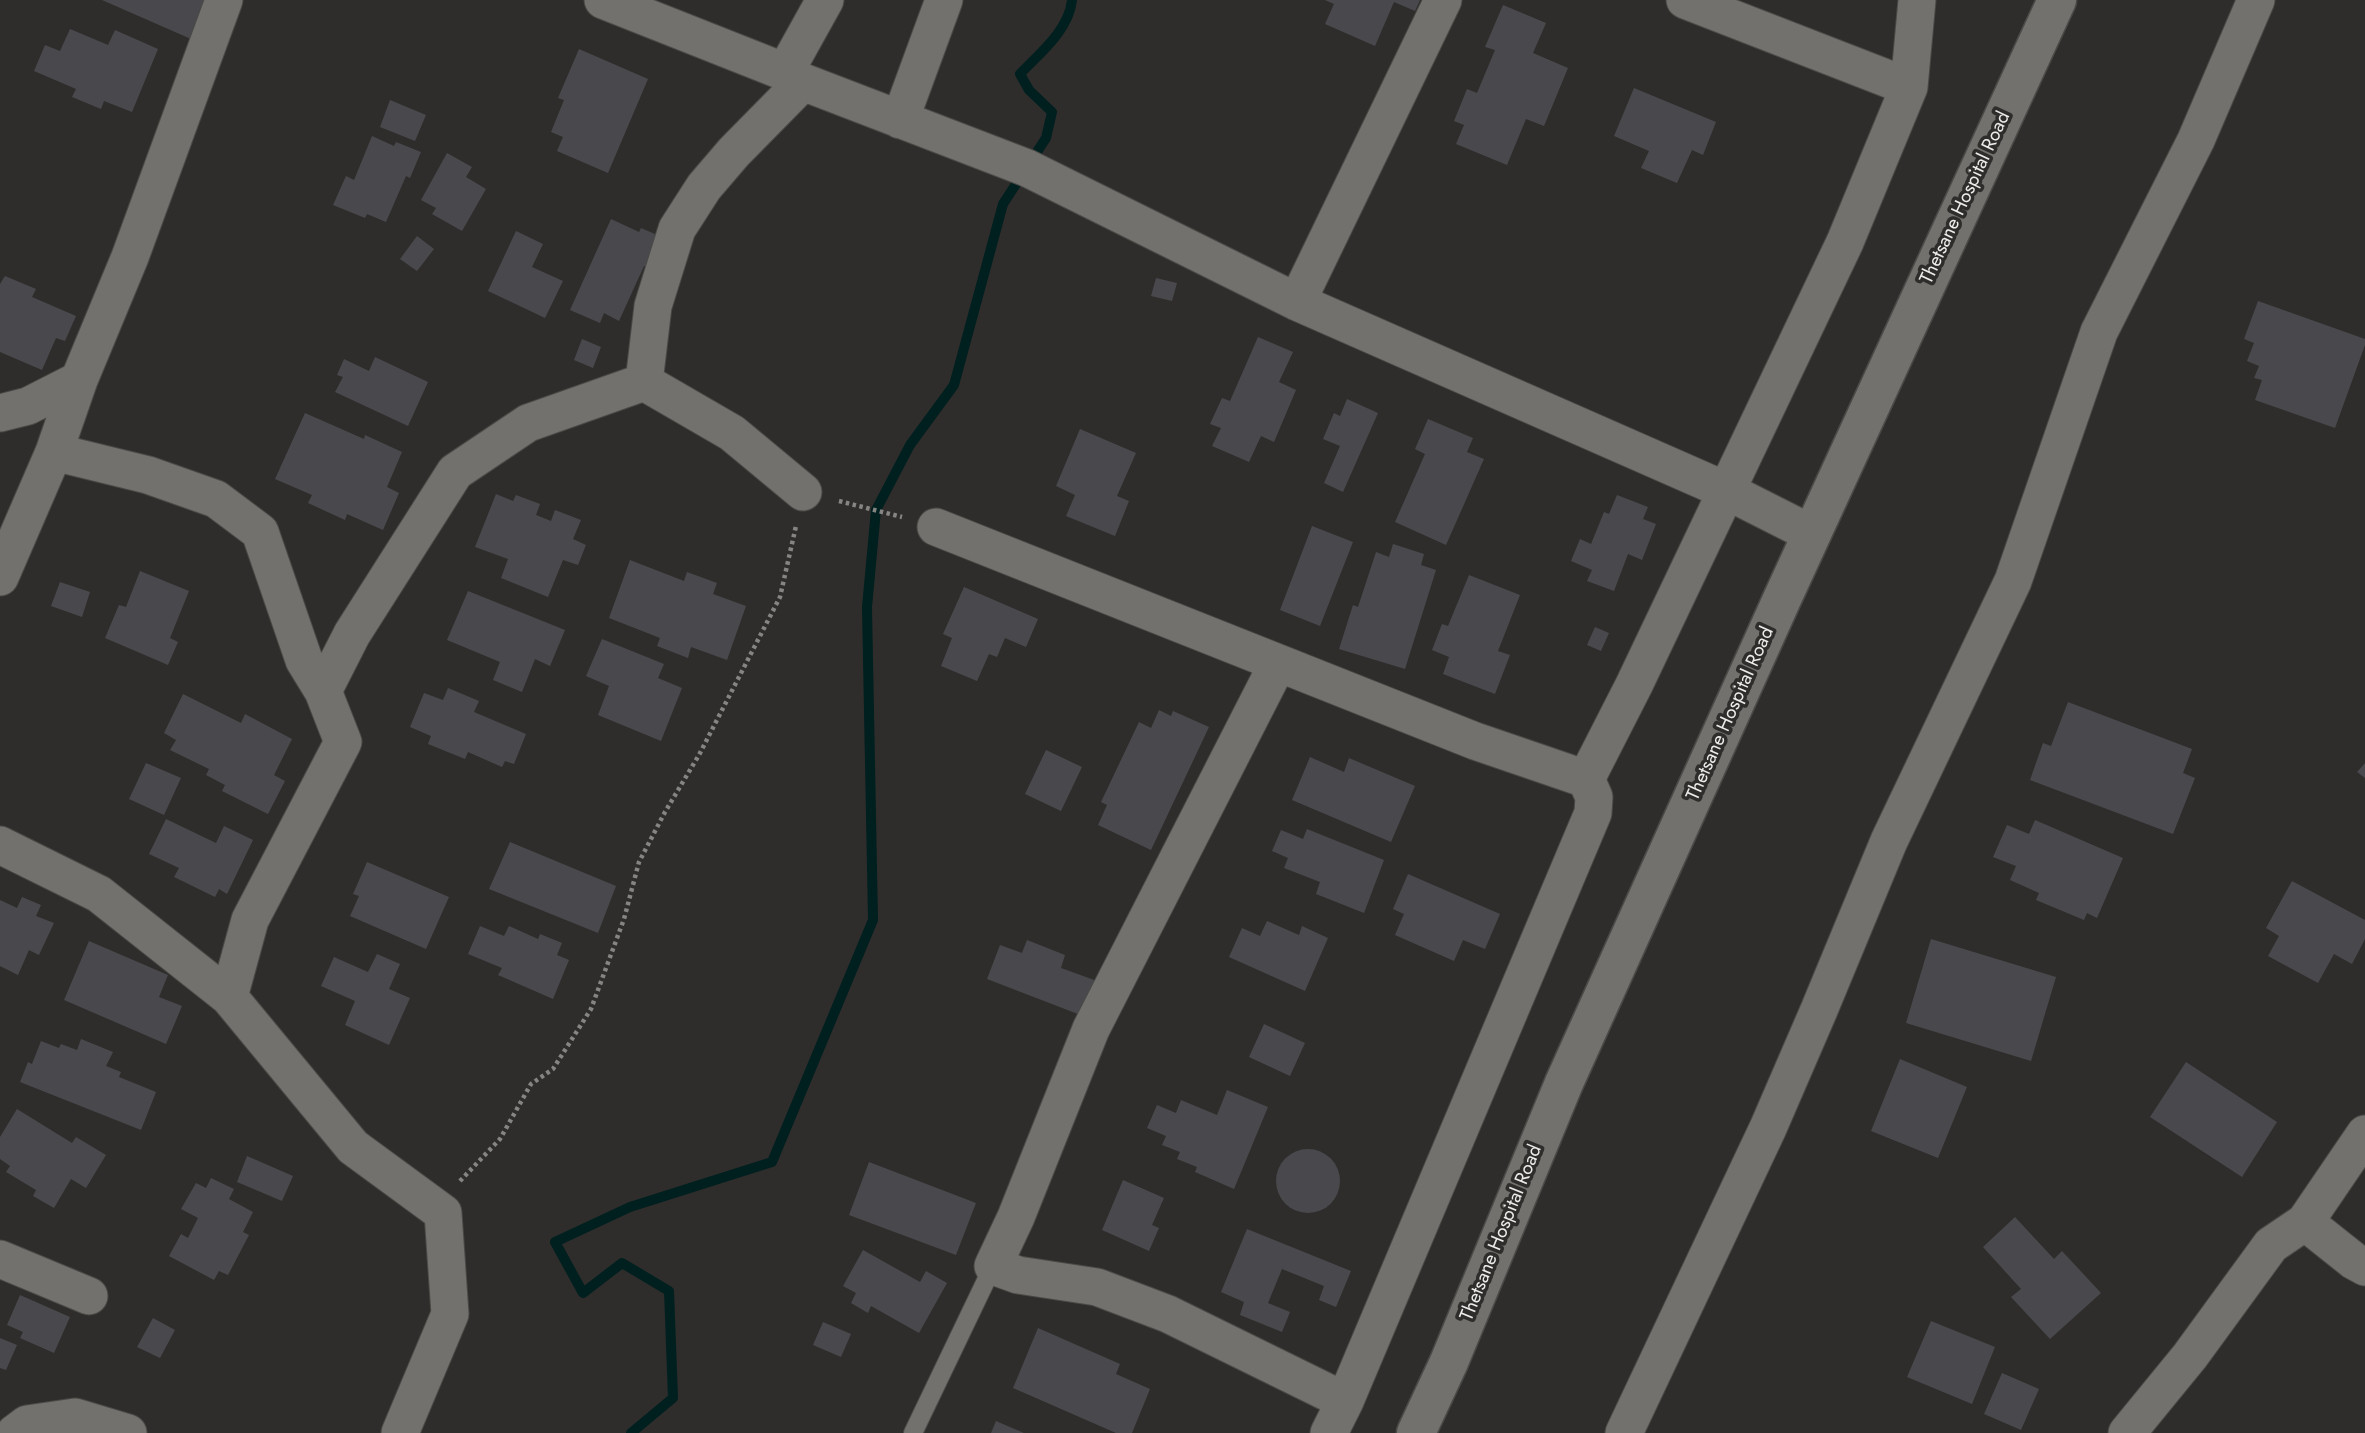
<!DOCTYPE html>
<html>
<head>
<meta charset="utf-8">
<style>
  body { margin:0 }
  canvas { display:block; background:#2e2d2b }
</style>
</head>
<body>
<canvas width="2365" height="1433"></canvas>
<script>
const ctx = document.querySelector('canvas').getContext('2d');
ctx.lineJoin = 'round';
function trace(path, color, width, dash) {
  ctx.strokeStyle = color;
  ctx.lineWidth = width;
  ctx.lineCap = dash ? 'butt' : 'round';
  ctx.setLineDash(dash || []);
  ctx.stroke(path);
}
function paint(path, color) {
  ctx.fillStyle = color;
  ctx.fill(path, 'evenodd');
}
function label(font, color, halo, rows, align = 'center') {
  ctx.font = font + ' Jost,sans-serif';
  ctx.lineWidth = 7;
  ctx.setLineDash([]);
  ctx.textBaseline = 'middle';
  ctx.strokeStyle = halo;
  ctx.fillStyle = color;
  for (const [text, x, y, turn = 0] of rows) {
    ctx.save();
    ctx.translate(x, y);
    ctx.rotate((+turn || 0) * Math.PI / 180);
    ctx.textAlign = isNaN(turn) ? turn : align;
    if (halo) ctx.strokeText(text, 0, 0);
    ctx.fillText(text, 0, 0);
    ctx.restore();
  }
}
trace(new Path2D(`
  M631,1433l42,-35 -4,-107 -47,-28 -39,30 -28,-51 75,-35 142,-45 101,-242 -6,-313 9,-97 34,-65 44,-60 49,-181 43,-66 6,-26 -23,-22 -9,-16c20,-21 49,-44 52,-74`), '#001f1f', 10);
paint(new Path2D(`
  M102,0h106l-17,39z
  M1325,0h95l-5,11 -21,-9 -19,44 -50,-22 9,-20z
  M1503,5l43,18 -13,30 35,15 -24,58 -18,-7 -19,46 -51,-21 8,-19 -10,-4 13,-32 10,4 18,-43 -10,-3z
  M70,29l38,16 7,-15 43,19 -26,63 -28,-11 -3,8 -29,-12 4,-8 -42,-18 11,-26 15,6z
  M579,49l69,30 -40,94 -51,-22 6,-14 -12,-5 13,-32 -6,-2z
  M1634,88l82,34 -13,33 -11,-5 -15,33 -36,-15 8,-17 -35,-15z
  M390,100l36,15 -11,26 -35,-14z
  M372,136l22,10 2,-4 25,10 -11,26 -4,-2 -20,46 -19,-8 -2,4 -32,-13 13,-29 8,4z
  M447,153l25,14 -6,10 20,12 -24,42 -30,-17 4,-6 -15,-8z
  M611,219l28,13 2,-4 30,13 -14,31 -13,-6 -25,55 -15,-8 -4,10 -30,-13z
  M516,231l27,13 -11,23 31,14 -18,37 -57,-27z
  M417,236l17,13 -17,22 -17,-12z
  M5,276l31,13 -4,8 44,19 -11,25 -9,-3 -14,32 -42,-18v-68z
  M1156,278l21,5 -5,18 -21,-5z
  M2258,301l107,38v6l-30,83 -80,-28 7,-20 -8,-2 5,-12 -12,-5 7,-18 -10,-4z
  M1258,337l35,15 -14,30 17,8 -22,52 -13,-6 -12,26 -37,-16 9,-18 -11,-4 12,-26 8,3z
  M582,339l19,8 -8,21 -19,-8z
  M375,357l53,25 -20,44 -73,-34 8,-15 -6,-2 7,-16 25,12z
  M1347,399l31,14 -35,79 -19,-9 16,-37 -17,-7 11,-26 6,3z
  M305,413l59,26 1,-4 37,17 -15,35 12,6 -16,37 -36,-16 -2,6 -37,-17 4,-8 -37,-16z
  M1428,419l45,19 -6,14 17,7 -38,86 -51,-23 30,-68 -10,-5z
  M1080,429l56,24 -19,43 12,5 -14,35 -49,-20 9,-21 -19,-9z
  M496,494l17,7 3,-6 24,9 -4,11 15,6 4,-11 26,10 -8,19 13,6 -8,20 -15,-5 -15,37 -47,-19 7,-19 -33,-12z
  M1617,495l31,12 -5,12 13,5 -14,36 -14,-6 -14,37 -27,-10 5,-11 -21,-9 9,-22 11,5 13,-32 5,2z
  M1312,526l41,16 -33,84 -40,-16z
  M1393,544l31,10 -3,11 15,5 -31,99 -66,-20 14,-44 5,2 18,-55 13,5z
  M630,560l54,21 3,-9 30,11 -4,11 33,12 -19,54 -36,-13 -3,11 -31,-12 3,-8 -51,-20z
  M140,571l49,20 -19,47 8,4 -10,23 -63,-27 14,-33 7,2z
  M1469,575l51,20 -22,56 12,4 -15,39 -52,-20 6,-17 -17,-7 10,-26 6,2z
  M60,582l30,10 -8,25 -31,-11z
  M964,587l74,32 -12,28 -21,-9 -8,19 -8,-3 -12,27 -36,-15 11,-28 -9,-4z
  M468,591l97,39 -15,36 -15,-7 -13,33 -29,-12 7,-18 -53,-22z
  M1595,627l14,6 -8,18 -14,-6z
  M602,639l62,25 -6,14 24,10 -21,53 -63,-26 11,-29 -23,-10z
  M448,688l31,13 -5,11 52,22 -12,30 -9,-3 -3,6 -34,-15 -3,7 -37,-15 3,-8 -21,-9 14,-34 19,7z
  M183,694l58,29 4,-9 47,25 -18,36 11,6 -17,33 -46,-23 3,-6 -19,-10 3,-6 -39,-19 6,-10 -12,-7z
  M2068,702l124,47 -9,24 12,5 -22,56 -143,-54 13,-37 8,3z
  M1159,710l12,6 2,-5 36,16 -58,123 -53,-25 9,-20 -6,-3 38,-80 12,6z
  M1046,750l36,17 -21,44 -36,-17z
  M1310,757l34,15 5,-14 66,28 -24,56 -99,-42z
  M146,763l35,15 -17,37 -35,-16z
  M2365,763v15l-8,-6z
  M166,819l50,24 8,-17 29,14 -26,54 -8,-5 -4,8 -41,-20 5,-9 -30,-14z
  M2035,820l88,38 -26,60 -10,-5 -3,7 -48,-20 3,-7 -29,-13 6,-14 -23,-9 14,-32 22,9z
  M1307,829l77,31 -20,53 -48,-19 4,-12 -36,-14 4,-10 -16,-7 9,-21 22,9z
  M510,842l106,44 -18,47 -109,-44z
  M367,862l82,35 -23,52 -76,-33 9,-20 -6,-2z
  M1408,874l92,40 -15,35 -22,-9 -9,21 -59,-26 9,-21 -11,-5z
  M2292,881l73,39v19l-13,25 -18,-10 -16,29 -50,-27 11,-20 -13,-8z
  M22,897l19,8 -5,11 18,7 -15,32 -10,-5 -11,25 -18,-9v-66l17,8z
  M1267,921l32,14 3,-9 26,12 -23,53 -76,-34 13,-29 18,8z
  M480,926l24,10 5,-10 29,13 2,-5 22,9 -5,12 12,5 -16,39 -55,-24 4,-7 -34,-14z
  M1931,939l125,38 -25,84 -125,-38z
  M1027,940l38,15 -4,13 36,13 -14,35 -96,-37 13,-34 22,8z
  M89,941l79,34 -9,22 23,9 -16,38 -102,-44z
  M377,954l23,10 -11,25 21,9 -21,47 -44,-20 10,-24 -34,-15 13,-29 34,15z
  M1264,1024l41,19 -15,33 -41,-19z
  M81,1039l32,13 -7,14 15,6 -2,5 37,15 -15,38 -121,-48 8,-20 4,2 9,-23 18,7 2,-4 16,6z
  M1900,1059l67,28 -29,71 -67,-27z
  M2186,1062l91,60 -35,55 -92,-60z
  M1227,1090l41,17 -34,82 -39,-17 2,-5 -20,-8 3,-7 -18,-7 4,-9 -19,-8 10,-23 19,8 5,-13 36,15z
  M17,1109l55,34 4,-6 30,18 -20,33 -15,-9 -17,29 -21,-12 3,-6 -30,-18 4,-6 -10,-7v-22z
  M1276 1181a32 32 0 1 1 64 0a32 32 0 1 1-64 0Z
  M247,1156l46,20 -11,25 -45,-19z
  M869,1162l107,41 -20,52 -107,-40z
  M211,1178l23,11 -5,10 24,13 -10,20 6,3 -21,40 -9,-4 -5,9 -45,-24 12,-22 7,4 10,-20 -17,-9 15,-26 10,5z
  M1123,1180l41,18 -12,27 7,3 -10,23 -47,-21z
  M2015,1217l39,42 8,-8 39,42 -51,46 -39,-42 10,-8 -38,-42z
  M1247,1229l104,42 -15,36 -17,-7 5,-14 -42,-17 -14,34 22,9 -8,20 -42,-17 4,-13 -23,-10z
  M863,1250l57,32 6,-11 21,12 -28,50 -48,-27 -3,7 -17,-10 5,-10 -13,-7z
  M20,1295l50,22 -16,36 -34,-15 3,-6 -16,-7z
  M153,1318l22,12 -15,28 -23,-11z
  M1931,1321l64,26 -23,57 -65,-27z
  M823,1322l28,12 -10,23 -28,-12z
  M1038,1328l82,36 -4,10 34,15 -18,44h-16l-103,-45z
  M0,1338l17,7 -11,25 -6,-2z
  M2002,1373l37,16 -18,41 -37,-16z
  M996,1421l28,12h-33z`), '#49484c');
const service = new Path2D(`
  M913,1433l80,-167`);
const minor = new Path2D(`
  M603,0l182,72 18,10 224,86 270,134 430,189 85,43
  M1685,0l224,87
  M785,72l40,-72
  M900,120l44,-120
  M1297,302l146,-302
  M644,382l9,-76 24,-77 27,-42 30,-35 69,-70
  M0,413l28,-7 51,-26
  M54,452l94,23 68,24 44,33 44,128 19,31
  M936,527l539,214 111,38
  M0,577l54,-125 25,-72 51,-123 94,-257
  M1278,663l-187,366 -75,188 -23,49 25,9 79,12 71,27 177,87
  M0,845l99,49 130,103 124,150 90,66 7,101 -50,119
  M229,997l21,-77 93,-178 -20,-51 29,-57 103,-162 73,-49 116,-41 88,51 71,59
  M2305,1222l49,39 11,6
  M0,1259l89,37
  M15,1433l12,-9 48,-7 53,16
  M1329,1433l16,-32 248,-588 1,-16 -8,-18 48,-94 211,-443 64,-155 8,-87
  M1624,1433l144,-305 51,-118 70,-169 124,-260 86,-249 97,-192 60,-140
  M2127,1433l63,-77 81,-111 34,-23 60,-88`);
const secondary = new Path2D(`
  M1416,1433l33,-71 115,-279 218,-484 275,-599`);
trace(service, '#494947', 20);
trace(minor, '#494947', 39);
trace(secondary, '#494947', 41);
trace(new Path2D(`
  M839,501l63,16
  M460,1181l40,-42 31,-55 22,-15 38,-60 33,-90 15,-57 26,-50 34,-57 81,-158 16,-71`), '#858583', 4.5, [3.5, 3.5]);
trace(service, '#72716d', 18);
trace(minor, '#72716d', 37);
trace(secondary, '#72716d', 38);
label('19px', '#ececea', '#2e2d2b', [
  ["Thetsane Hospital Road",1966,198,-65],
  ["Thetsane Hospital Road",1731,714,-66],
  ["Thetsane Hospital Road",1502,1233,-68]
]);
</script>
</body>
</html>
